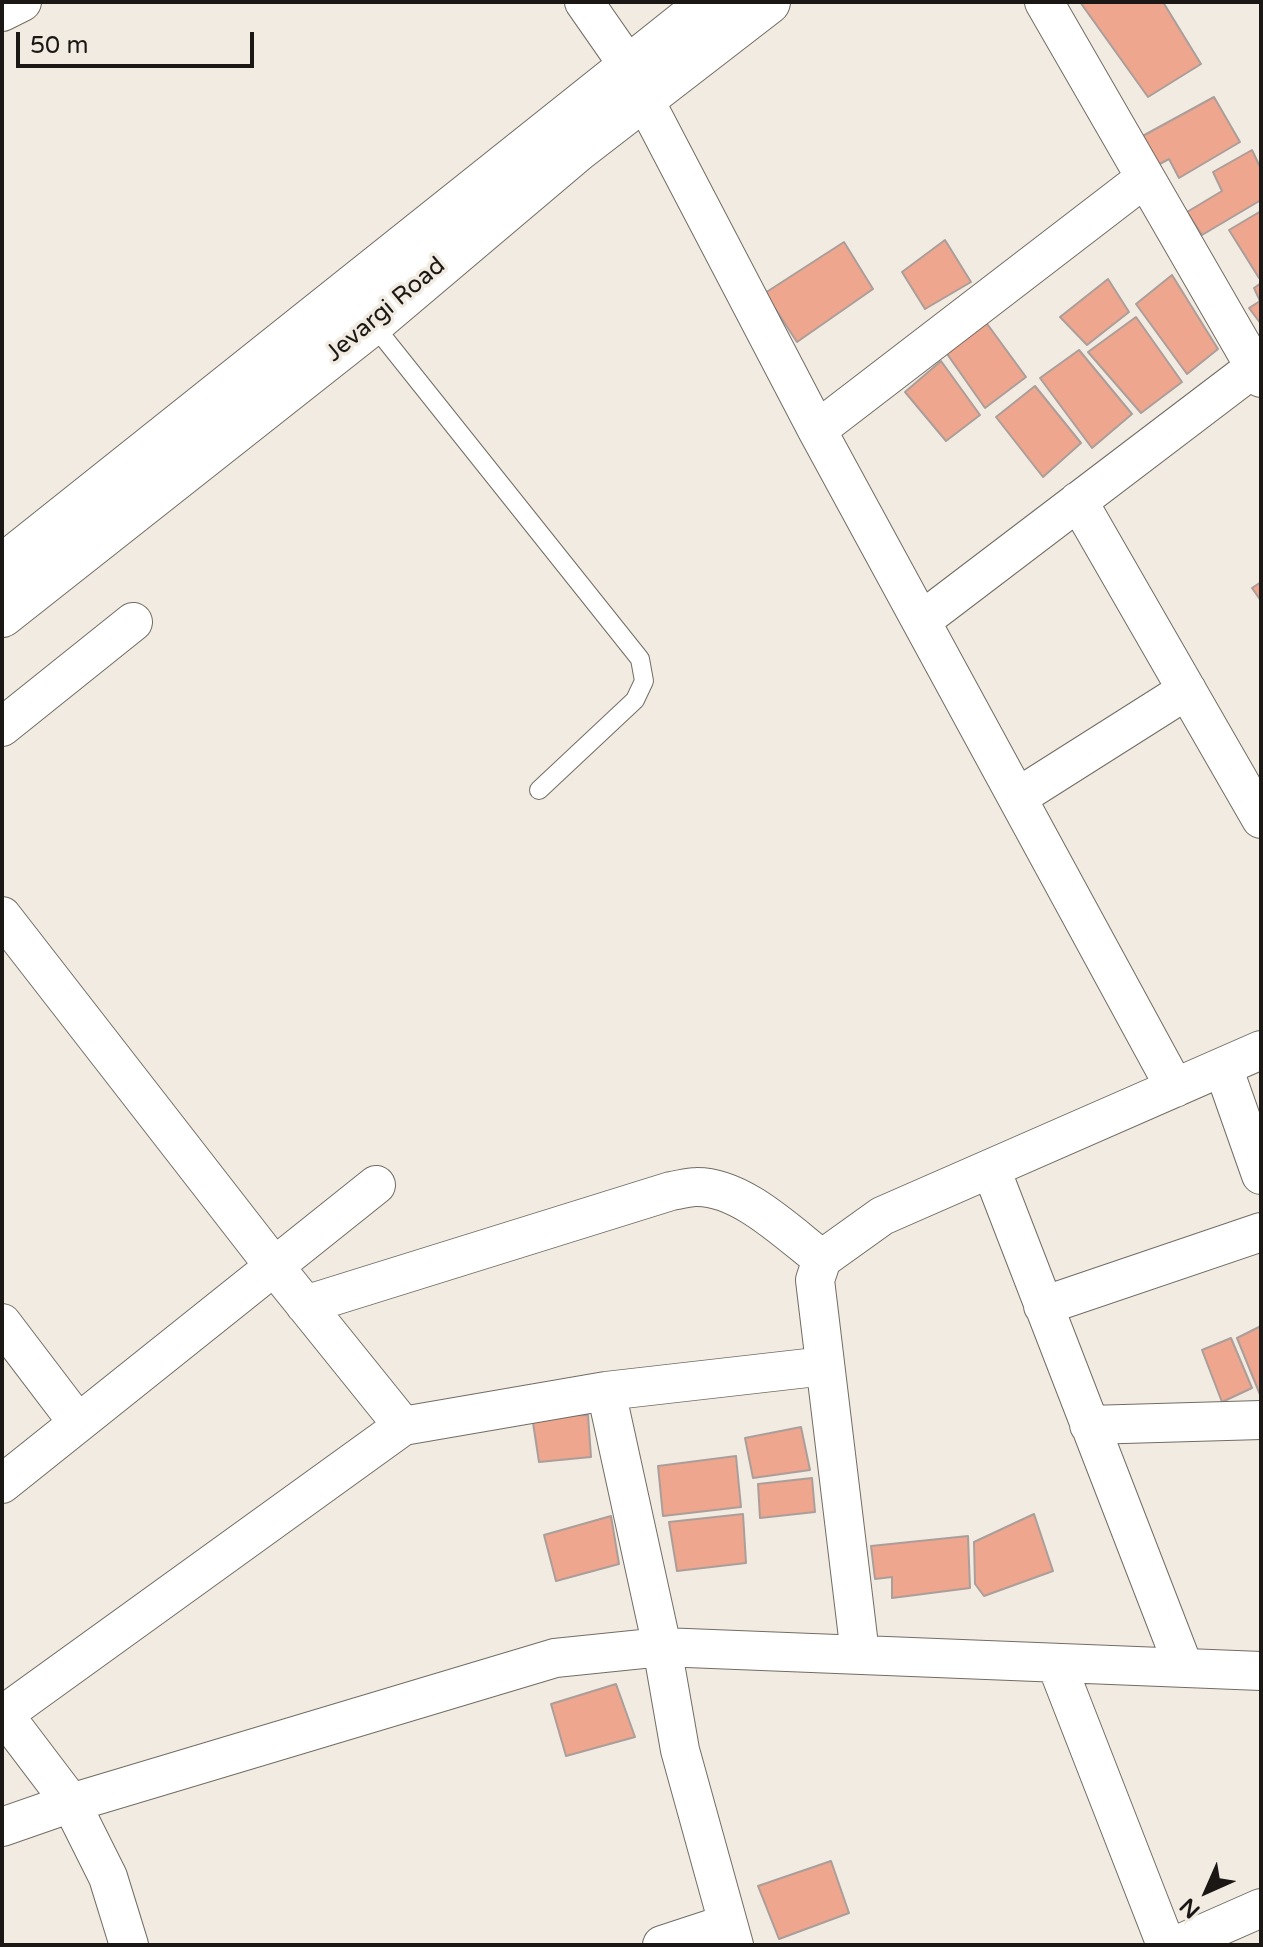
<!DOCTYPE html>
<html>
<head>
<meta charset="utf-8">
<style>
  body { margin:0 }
  #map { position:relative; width:1263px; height:1947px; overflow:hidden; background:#f2ebe1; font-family:"Varela Round",sans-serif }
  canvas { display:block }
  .frame { position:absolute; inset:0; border:4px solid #1a1714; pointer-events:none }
  .north { position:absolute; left:1167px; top:1851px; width:80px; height:80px; -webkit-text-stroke:6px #f2ebe1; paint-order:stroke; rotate:225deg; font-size:22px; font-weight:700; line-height:32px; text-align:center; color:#1a1714 }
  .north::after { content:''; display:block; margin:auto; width:28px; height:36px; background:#1a1714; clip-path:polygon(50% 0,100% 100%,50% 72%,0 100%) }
  .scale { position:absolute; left:16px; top:32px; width:238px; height:36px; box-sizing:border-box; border:4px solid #1a1714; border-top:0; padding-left:10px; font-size:24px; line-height:28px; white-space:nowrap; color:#1a1714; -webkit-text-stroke:6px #f2ebe1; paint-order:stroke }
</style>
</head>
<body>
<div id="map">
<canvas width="1263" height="1947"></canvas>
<div class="frame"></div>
<div class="north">N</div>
<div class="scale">50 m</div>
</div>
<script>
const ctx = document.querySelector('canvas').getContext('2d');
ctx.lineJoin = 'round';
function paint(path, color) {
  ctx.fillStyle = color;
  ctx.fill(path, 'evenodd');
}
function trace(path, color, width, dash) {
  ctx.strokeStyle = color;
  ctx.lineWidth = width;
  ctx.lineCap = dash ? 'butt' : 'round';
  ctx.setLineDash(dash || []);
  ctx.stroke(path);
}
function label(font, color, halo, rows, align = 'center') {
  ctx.font = font + ' "Varela Round",sans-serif';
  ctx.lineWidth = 7;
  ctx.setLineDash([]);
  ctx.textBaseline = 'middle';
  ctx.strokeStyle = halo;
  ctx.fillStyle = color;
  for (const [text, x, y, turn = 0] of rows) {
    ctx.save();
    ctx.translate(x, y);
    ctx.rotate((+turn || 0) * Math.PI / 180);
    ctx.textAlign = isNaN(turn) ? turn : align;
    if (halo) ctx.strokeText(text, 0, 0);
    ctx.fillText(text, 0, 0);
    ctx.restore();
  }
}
const building = new Path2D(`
  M1080,2h83l38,62 -53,33z
  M1214,97l26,45 -61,36 -10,-19 -15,8 -15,-29z
  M1252,150l9,19v31l-59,35 -15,-23 35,-21 -9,-19z
  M1261,211v65l-2,2 -30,-48z
  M945,240l26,42 -46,27 -23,-37z
  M844,242l29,47 -76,53 -32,-49z
  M1172,275l46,74 -31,25 -51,-70z
  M1108,279l21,33 -42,33 -27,-28z
  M1261,283v41l-12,-16 11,-7 -6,-13z
  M1136,317l46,65 -41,31 -53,-61z
  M985,321l41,56 -41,31 -40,-57z
  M1079,350l53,64 -40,34 -52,-70z
  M941,361l39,54 -34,26 -41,-49z
  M1035,386l46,57 -38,34 -47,-60z
  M1261,582v19l-9,-13z
  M1261,1326v71l-24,-59z
  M1231,1338l21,50 -30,14 -20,-52z
  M588,1415l3,42 -52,5 -7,-46z
  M801,1427l9,43 -57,8 -8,-40z
  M736,1456l5,51 -78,9 -5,-50z
  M812,1478l3,34 -55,6 -2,-34z
  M743,1514l3,49 -69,8 -8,-49z
  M1034,1514l19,57 -69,25 -9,-12 -1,-42z
  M611,1516l8,48 -63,17 -12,-46z
  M968,1536l2,52 -78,10v-21l-17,2 -4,-33z
  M616,1684l19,53 -69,19 -15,-52z
  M831,1861l18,52 -70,26 -21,-53z`);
paint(building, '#eea68e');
trace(building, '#ab9e9a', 2);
const service = new Path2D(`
  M372,323l268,336 4,22 -9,19 -96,90`);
const minor = new Path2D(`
  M584,2l46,66
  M1044,2l217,376
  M2,12l20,-10
  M644,99l173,331 358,658
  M817,430l328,-252
  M1078,501l183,318
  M921,621l334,-254
  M2,727l131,-105
  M1018,797l169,-107
  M2,916l272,350 129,160 -399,288
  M1223,1067l38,108
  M991,1169l193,499
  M305,1305l366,-114c8,-1 17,-4 25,-4 45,-1 92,46 126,72
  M1043,1306l218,-74
  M2,1323l76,100
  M606,1391l56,256 18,103 54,195
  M1089,1425l172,-5
  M403,1426l203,-35 219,-25
  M2,1484l374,-299
  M860,1654l-45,-374 7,-21 60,-43 379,-166
  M1056,1663l110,282
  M2,1712l69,91 37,74 21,68
  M2,1827l69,-24 484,-145 107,-11 599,24
  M662,1945l64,-21
  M1177,1945l84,-37`);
const secondary = new Path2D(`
  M2,567l709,-565
  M2,615l370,-292 207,-175 189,-146`);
trace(service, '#726c64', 20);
trace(minor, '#726c64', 40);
trace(secondary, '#726c64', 46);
trace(service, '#fff', 18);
trace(minor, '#fff', 38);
trace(secondary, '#fff', 44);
label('24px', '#1a1714', '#f2ebe1', [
  ["Jevargi Road",386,310,-40]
]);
</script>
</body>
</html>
